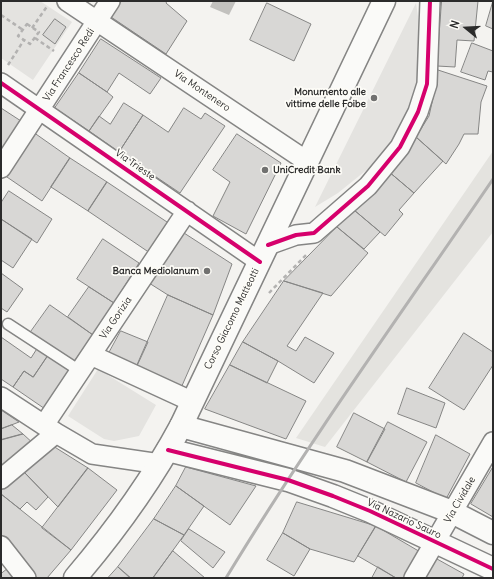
<!DOCTYPE html>
<html>
<head>
<meta charset="utf-8">
<style>
  body { margin:0 }
  #map { position:relative; width:494px; height:579px; overflow:hidden; background:#f4f3f0; font-family:Delius,sans-serif }
  canvas { display:block }
  .frame { position:absolute; inset:0; border:2px solid #2b2b2b; pointer-events:none }
  .north { position:absolute; left:446px; top:8px; width:40px; height:40px; -webkit-text-stroke:3px #fdfcf7; paint-order:stroke; rotate:288deg; font-size:11px; font-weight:700; line-height:16px; text-align:center; color:#2b2b2b }
  .north::after { content:''; display:block; margin:auto; width:14px; height:18px; background:#2b2b2b; clip-path:polygon(50% 0,100% 100%,50% 72%,0 100%) }
</style>
</head>
<body>
<div id="map">
<canvas width="494" height="579"></canvas>
<div class="frame"></div>
<div class="north">N</div>
</div>
<script>
const ctx = document.querySelector('canvas').getContext('2d');
ctx.lineJoin = 'round';
function paint(path, color) {
  ctx.fillStyle = color;
  ctx.fill(path, 'evenodd');
}
function trace(path, color, width, dash) {
  ctx.strokeStyle = color;
  ctx.lineWidth = width;
  ctx.lineCap = dash ? 'butt' : 'round';
  ctx.setLineDash(dash || []);
  ctx.stroke(path);
}
function label(font, color, halo, rows, align = 'center') {
  ctx.font = font + ' Delius,sans-serif';
  ctx.lineWidth = 3.5;
  ctx.setLineDash([]);
  ctx.textBaseline = 'middle';
  ctx.strokeStyle = halo;
  ctx.fillStyle = color;
  for (const [text, x, y, turn = 0] of rows) {
    ctx.save();
    ctx.translate(x, y);
    ctx.rotate((+turn || 0) * Math.PI / 180);
    ctx.textAlign = isNaN(turn) ? turn : align;
    if (halo) ctx.strokeText(text, 0, 0);
    ctx.fillText(text, 0, 0);
    ctx.restore();
  }
}
paint(new Path2D(`
  M493,151v81l-168,215 -29,-9z`), '#e4e3df');
paint(new Path2D(`
  M1,1h39l32,21 -39,58 -32,-22z
  M416,3l7,47 -1,16 -11,46 -14,27 -18,21 -41,33 -23,14z
  M98,369l58,36 -17,31 -25,5 -10,-2 -36,-23z`), '#e4e3e0');
paint(new Path2D(`
  M213,1h23l-7,14 -19,-8z`), '#c2c1be');
const building = new Path2D(`
  M122,1h45l-1,2 21,18 -21,33 -55,-37z
  M442,1h36l-4,40 -17,-1 -2,27 -18,-1z
  M493,1v28l-7,-3z
  M267,3l44,21 -17,37 -44,-21z
  M55,19l11,8 -11,17 -12,-9z
  M101,39l60,39 -11,16 -31,-21 -12,19 -28,-19z
  M472,43l21,8v21l-5,-1 -3,9 -24,-8z
  M438,70l49,16 -6,16 -3,32h-14l-5,10 -13,20 -30,-27 13,-21 6,-27z
  M79,73l28,19 6,5 -24,34 -34,-23z
  M124,103l19,12 -24,37 -30,-21 10,-15 11,8z
  M1,108l20,13 -20,30z
  M184,108l17,11 4,-6 20,13 -45,67 -61,-41 24,-37 25,17z
  M33,132l37,26 -28,43 -38,-26z
  M237,134l44,29 -35,71 -33,-18 17,-34 -17,-12z
  M416,137l27,24 -29,32 -26,-22z
  M70,158l37,24 -19,29 -37,-24z
  M388,171l26,22 -15,17 4,4 -18,22 -31,-26z
  M107,182l63,42 -20,29 -62,-42z
  M9,191l43,28 -15,24 -36,-24v-16z
  M354,210l26,22 -16,17 -27,-22z
  M1,219l31,20 -19,29 -12,-8z
  M337,227l31,26 -37,43 -47,-15z
  M184,233l48,31 -19,51 -45,-20 -19,-12z
  M103,239l36,24 -25,40 -37,-24z
  M1,273l22,16 -16,23 -6,-4z
  M284,281l39,12 -36,53 9,5 9,-14 29,16 -20,30 -36,-22 -35,-19z
  M89,287l25,16 -21,32 -25,-18z
  M168,295l45,20 -32,73 -45,-20z
  M50,305l43,30 -20,28 -43,-30z
  M121,331l27,11 -12,26 -27,-15z
  M464,333l29,19v13l-29,45 -35,-22z
  M1,337l30,21 7,-11 11,7 -16,23 -9,-6 -11,16 -12,-8z
  M243,342l35,19 -11,22 -37,-18z
  M49,354l26,18 -27,39 -35,-24 11,-16 9,6z
  M230,365l76,36 -20,38 -81,-30z
  M407,388l38,15 -9,25 -38,-14z
  M1,410l18,12 -18,7z
  M354,413l31,16 -18,33 -30,-15z
  M388,422l39,20 -21,40 -39,-20z
  M12,425l11,9 -22,6v-11z
  M23,434l12,11 -34,26v-31z
  M436,435l34,19 -24,45 -30,-16z
  M53,446l35,22 -30,39 -34,-35z
  M186,467l70,19 -26,39 -54,-39z
  M493,467v50l-22,-13z
  M88,468l29,22 -46,60 -29,-22z
  M24,472l24,25 -12,13 -9,-8 -7,7 -19,-15v-4z
  M176,486l28,20 -20,29 -30,-16z
  M1,494l70,56 -24,28h-16l-30,-37z
  M297,502l79,24 -22,36 -44,-13 -27,-16z
  M154,519l30,16 -31,43h-22l-13,-11z
  M376,526l46,27 -15,25h-11l-38,-22z
  M189,529l36,23 -12,16 -32,-27z
  M283,533l27,16 -16,27 -27,-16z
  M173,551l32,27h-52z
  M437,559l27,15 -2,4h-37z
  M10,567l9,11h-18v-4z
  M118,567l12,11h-22z
  M378,567l18,11h-24z`);
paint(building, '#d8d7d5');
trace(building, '#858584', 1);
const service = new Path2D(`
  M8,324l72,47`);
const minor = new Path2D(`
  M67,1l241,161
  M1,83l259,179
  M1,168l109,-167
  M268,245l28,-10 18,-2 54,-47 32,-39 18,-35 9,-28 3,-83
  M91,355l102,47
  M1,397l55,36 36,21 68,10
  M44,425l143,-214
  M1,479l55,-46
  M1,546l25,32
  M414,578l79,-136`);
const tertiary = new Path2D(`
  M181,426l164,45 107,41 41,21
  M168,450l120,30 45,16 37,15 123,58`);
const secondary = new Path2D(`
  M75,578c40,-47 77,-98 106,-152l203,-425`);
trace(service, '#858584', 13);
trace(minor, '#858584', 22);
trace(tertiary, '#858584', 25);
trace(secondary, '#858584', 25);
trace(new Path2D(`
  M1,15l22,15
  M27,24l12,8 -9,12 -12,-8z
  M32,28l16,-23
  M35,38l19,13
  M8,65l16,-25
  M269,293l38,-39`), '#b3b2b1', 2.5, [4, 3]);
trace(service, '#fafaf8', 10);
trace(minor, '#fafaf8', 19);
trace(tertiary, '#fafaf8', 22);
trace(secondary, '#fafaf8', 22);
trace(new Path2D(`
  M226,578c83,-137 177,-267 267,-399`), '#b3b2b1', 3);
trace(new Path2D(`
  M1,83l259,179
  M268,245l28,-10 18,-2 54,-47 32,-39 18,-35 9,-28 3,-83
  M168,450l120,30 45,16 37,15 123,58`), '#d6006c', 4);
for (const [x, y, r, color] of [
  [374,98,4,"#717170"],
  [265,170,4,"#717170"],
  [207,271,4,"#717170"]
]) {
  const dot = new Path2D();
  dot.arc(x, y, r, 0, 2 * Math.PI);
  ctx.fillStyle = color;
  ctx.fill(dot);
  trace(dot, '#fdfcf7', 1.5);
}
label('10px', '#2b2b2b', '#fdfcf7', [
  ["Via Francesco Redi",69,65,-57],
  ["Via Montenero",202,91,34],
  ["Via Trieste",135,165,35],
  ["Via Gorizia",116,318,-56],
  ["Corso Giacomo Matteotti",232,319,-64],
  ["Via Cividale",460,500,-60],
  ["Via Nazario Sauro",404,519,25]
]);
label('bold 10px', '#2b2b2b', '#fdfcf7', [
  ["Monumento alle",366,92],
  ["vittime delle Foibe",366,104],
  ["UniCredit Bank",273,170,"left"],
  ["Banca Mediolanum",199,271]
], 'right');
</script>
</body>
</html>
